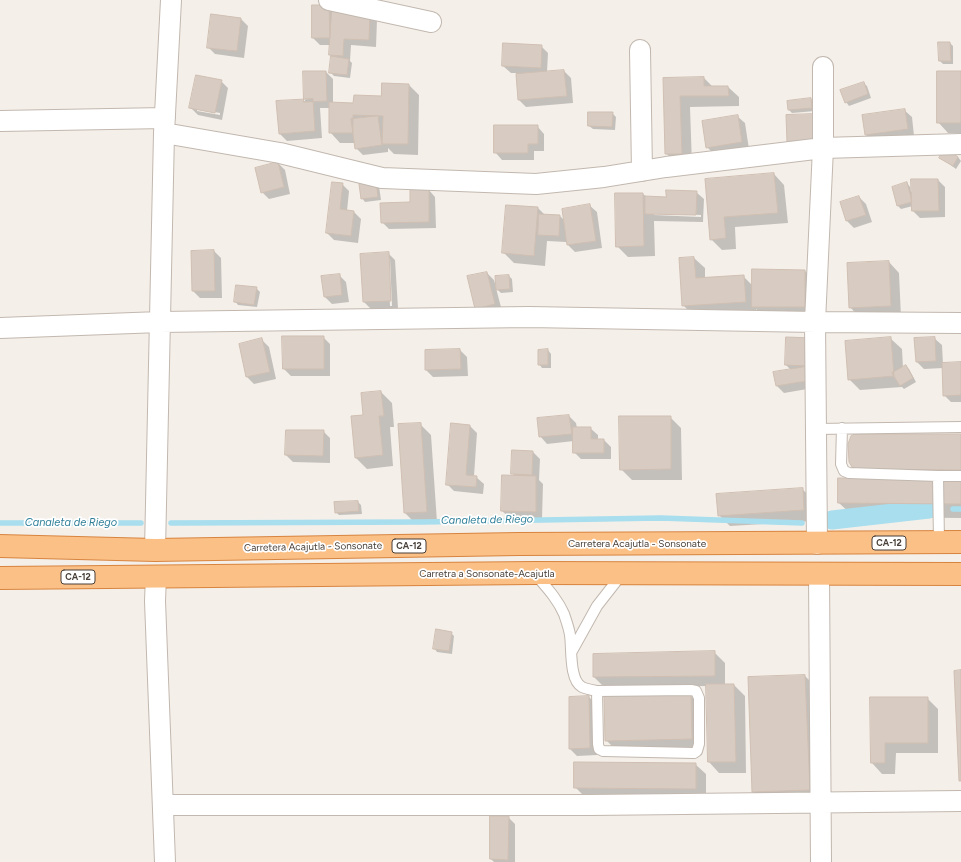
<!DOCTYPE html>
<html>
<head>
<meta charset="utf-8">
<style>
  body { margin:0 }
  canvas { display:block; background:#f4efe9 }
</style>
</head>
<body>
<canvas width="961" height="862"></canvas>
<script>
const ctx = document.querySelector('canvas').getContext('2d');
ctx.lineJoin = 'round';
function paint(path, color) {
  ctx.fillStyle = color;
  ctx.fill(path, 'evenodd');
}
function trace(path, color, width, dash) {
  ctx.strokeStyle = color;
  ctx.lineWidth = width;
  ctx.lineCap = dash ? 'butt' : 'round';
  ctx.setLineDash(dash || []);
  ctx.stroke(path);
}
function label(font, color, halo, rows, align = 'center') {
  ctx.font = font + ' Figtree,sans-serif';
  ctx.lineWidth = 3.5;
  ctx.setLineDash([]);
  ctx.textBaseline = 'middle';
  ctx.strokeStyle = halo;
  ctx.fillStyle = color;
  for (const [text, x, y, turn = 0] of rows) {
    ctx.save();
    ctx.translate(x, y);
    ctx.rotate((+turn || 0) * Math.PI / 180);
    ctx.textAlign = isNaN(turn) ? turn : align;
    if (halo) ctx.strokeText(text, 0, 0);
    ctx.fillText(text, 0, 0);
    ctx.restore();
  }
}
paint(new Path2D(`
  M313,6l64,14 -1,27 -25,-2 -1,16 2,2 -2,15 -16,-2 -4,-4 2,-15 -2,-2 1,-10h-11l-7,-7z
  M241,19l7,7 -4,32 -29,-4 -7,-7z
  M950,43l3,3v18h-10l-3,-3z
  M541,46l7,7 -1,19 17,-1 7,7 2,25 -47,4 -7,-7 -2,-27h-6l-8,-7z
  M326,72l7,7v24l21,1 28,-7 27,-12 10,10 -1,60 -24,-1 -6,-6v4l-25,3 -7,-7 -1,-5h-15l-10,-11v-24h-10l2,30 -35,3 -7,-7z
  M961,72v61h-13l-10,-11z
  M704,78l9,9h15l11,10v9l-49,1 2,57h-16l-10,-11 -2,-74z
  M221,81l7,7 -6,32 -24,-5 -7,-7zM197,109l23,4v2l-23,-4z
  M863,83l4,3 4,12 -22,8 -3,-4z
  M811,99l3,3 1,9 -23,2 -3,-3 -1,-9z
  M904,110l8,7 2,19 -41,6 -7,-7 -3,-19z
  M612,113l4,4 -1,13 -22,-1 -4,-3z
  M737,116l8,7 4,26 -35,5 -7,-7z
  M537,126l7,8v17h-10v9h-32l-7,-8z
  M958,157l3,4 -5,8 -15,-11z
  M278,163l7,7 5,24 -21,5 -7,-7z
  M774,174l10,11 4,38 -53,4 1,22 -14,1 -11,-11 -5,-59z
  M938,180l7,7v30l-25,1 -7,-7v-5l-12,3 -3,-3 9,-23 3,4 1,5z
  M376,183l3,3 2,14 -16,2 -3,-4z
  M342,184l7,7 -2,20 7,1 7,7 -3,24 -24,-3 -7,-7z
  M428,189l7,8 1,31 -47,1 -7,-7z
  M696,192l8,7 -1,23 -49,-1 1,35 -27,1 -11,-11 26,-52 4,3 20,1zM654,213l47,2v2l-47,-2z
  M859,197l7,7 6,18 -18,6 -7,-7 -6,-18z
  M589,205l8,7 5,36 -27,4 -7,-7 -2,-9v6l-19,-1 -2,25 -31,-3 -11,-11 4,-46 31,2 7,7 15,1 5,5z
  M214,251l7,7 1,40h-22l-7,-7 -1,-39z
  M388,253l7,7 3,48 -27,1 -7,-7zM388,259h2l2,47h-2z
  M694,258l11,10v11l38,-3 10,10 52,-15 11,11 -1,36 -51,-1 -8,-8v3l-62,4 -11,-11z
  M889,262l10,11 2,44 -41,1 -10,-11z
  M487,273l7,7 2,7 13,-11 3,3 1,13 -12,1 -5,-5 6,23 -26,-2z
  M339,275l7,7 3,20 -17,2 -7,-7z
  M256,288l4,4 -3,15 -19,-2 -3,-4z
  M323,337l7,7v32h-39l-7,-7z
  M787,338l32,35v14l-35,6 -7,-7 14,-16 -5,-5z
  M934,338l8,7 1,19 18,-1v39h-10l-7,-7 -1,-27 -19,1 -7,-7 -2,-23z
  M891,339l11,10 1,19 3,-2 3,3 7,13 -12,7 -2,-2 -42,3 -11,-11z
  M262,340l7,7 7,32 -22,5 -7,-7 -7,-32z
  M460,350l7,7 1,19 -35,1 -7,-7z
  M548,350l3,4v14h-9l-3,-4z
  M381,392l11,11 2,24h-4l3,39 -26,3 -11,-11 8,-42z
  M569,416l7,7 1,5h13l8,7v5h6l7,7v12h-30l-7,-7v-11l-27,3 -7,-8z
  M670,417l11,11 1,52h-50l-11,-11z
  M420,424l11,11 6,87 -21,2 -11,-11z
  M452,424l18,2 7,7 -3,43 2,1 8,7 -1,10 -29,-3 -7,-7z
  M323,431l7,7v25l-37,-1 -7,-7z
  M961,435v83l-107,-1 -15,-14 27,-24 -14,-13z
  M533,452l7,7 -1,21 4,4 -1,35 -32,-1 -8,-7 13,-35 -3,-3z
  M802,489l11,10 1,22 -84,5 -11,-11z
  M358,502l3,3 1,9 -23,1 -3,-3z
  M451,633l3,3 -2,18 -15,-2 -3,-4z
  M714,652l11,11v22h9l11,11 1,77h-27l-10,-11 -2,-76 -102,2 -11,-11z
  M805,676l14,14 4,114 -55,2 -15,-14 -4,-114z
  M691,696l11,11v43l-85,1 -11,-11z
  M589,697l7,7 1,51 -20,1 -7,-7z
  M871,698h56l11,11v44h-42l-1,21h-13l-10,-11z
  M695,764l11,10v26l-120,-2 -11,-11z
  M508,817l7,7v38h-21l-3,-3z`), '#0003');
trace(new Path2D(`
  M953,509h8
  M0,523h141
  M171,523l251,-1 239,-4 141,5`), '#a8deee', 5.5);
trace(new Path2D(`
  M832,520l97,-11`), '#a8deee', 19);
const building = new Path2D(`
  M312,5h17l1,33h-18z
  M332,9l38,3 -1,28 -25,-1 -1,17 -14,-1z
  M211,14l30,4 -4,33 -30,-3z
  M938,42h12l1,19h-12z
  M503,43l39,2 -1,23 -39,-2z
  M331,56l18,3 -2,16 -18,-2z
  M564,70l3,26 -49,4 -2,-26z
  M303,71h23l1,30 -23,1z
  M937,71h24v52h-24z
  M196,75l26,5 -7,33 -26,-5z
  M704,77v9h24l1,10h-49l2,58h-17l-2,-76z
  M864,82l4,12 -23,9 -5,-13z
  M382,83l27,1 -1,60h-26l1,-28 -30,-1v18h-24v-31l24,1 1,-8 27,1z
  M811,98l1,10 -24,2 -1,-9z
  M313,99l2,32 -36,3 -3,-33z
  M905,109l3,20 -43,6 -3,-20z
  M588,112h25l-1,15 -24,-1z
  M814,114l1,28h-28l-1,-27z
  M738,115l4,27 -36,6 -4,-27z
  M378,116l4,29 -27,4 -4,-30z
  M494,125h44v19h-10v9h-34z
  M945,148l13,9 -5,9 -14,-8z
  M278,162l6,25 -23,6 -6,-25z
  M774,173l4,40 -54,4 2,21 -16,2 -5,-61z
  M911,179h27l1,32h-27z
  M332,182l11,1 -3,26 14,2 -3,25 -25,-3z
  M376,182l2,15 -17,2 -2,-15z
  M907,182l5,20 -15,4 -5,-19z
  M429,188v34l-48,1 -1,-20 30,-1v-13z
  M666,190l31,1 -1,24 -51,-1v-18l21,1z
  M615,193h28l1,53 -28,1z
  M859,196l7,19 -20,6 -6,-19z
  M590,204l6,37 -29,4 -5,-36z
  M506,205l32,2 -4,49 -32,-3z
  M539,214l21,1 -1,21 -21,-1z
  M214,250l1,41h-23l-1,-40z
  M389,252l2,49 -28,1 -3,-48z
  M694,257l2,21 48,-3 2,27 -64,4 -3,-48z
  M889,261l2,45 -42,2 -2,-45z
  M752,269l53,1v37h-53z
  M487,272l8,32 -20,5 -8,-33z
  M340,274l2,21 -18,2 -3,-21z
  M509,275l1,14 -14,1 -1,-14z
  M236,285l21,2 -3,18 -20,-3z
  M282,336h42v33h-41z
  M786,337l27,1 -1,28 -27,-1z
  M891,337l3,39 -46,4 -3,-39z
  M935,337l1,24 -20,1 -2,-24z
  M262,338l8,34 -24,5 -7,-33z
  M460,349l1,20 -36,1v-20z
  M548,349v16h-10v-15z
  M961,362v33l-18,1 -1,-33z
  M906,365l7,13 -13,8 -8,-13z
  M811,366l2,14 -37,6 -3,-14z
  M381,391l3,25h-5l4,39 -28,3 -4,-42 12,-1 -2,-22z
  M569,415l3,19 -33,3 -2,-19z
  M619,416h52v53l-51,1z
  M421,423l6,89 -23,1 -6,-89z
  M451,423l19,2 -4,50 11,1 -1,11 -30,-2z
  M573,427h18v12h13v14h-31z
  M286,430h38l-1,26 -38,-1z
  M855,434h106v36l-104,-1 -5,-2 -3,-5 -1,-18 3,-8z
  M512,450l21,1 -1,24 -21,-1z
  M502,475l34,1v36l-35,-1z
  M838,478l123,2v24l-123,-1z
  M803,488l1,22 -86,6 -2,-22z
  M358,501l1,10 -24,2 -1,-11z
  M436,629l16,3 -3,19 -16,-2z
  M715,651v25l-122,1v-23z
  M961,670v111h-2l-5,-110z
  M805,675l5,115 -58,2 -4,-115z
  M706,684h28l2,78h-28z
  M691,695l1,44 -87,2 -1,-45z
  M589,696l1,52 -21,1v-52z
  M870,697h58v46h-43v20h-14z
  M574,762l122,1v26l-122,-1z
  M490,816h19l-1,44 -18,-1z`);
paint(building, '#d8ccc2');
trace(building, '#d0bfb2', 1);
const service = new Path2D(`
  M842,428l-1,36 3,7 5,2 89,3
  M816,429l145,-2
  M939,543l-1,-67h23
  M535,574c11,13 22,24 29,40 2,6 5,14 6,21 2,13 -1,45 12,52 4,2 10,3 15,4l94,-1 5,1 3,7v46l-2,7 -3,2 -91,-2 -4,-2 -1,-5 -1,-53
  M572,651l25,-45 25,-32`);
const minor = new Path2D(`
  M329,0l102,22
  M640,50l2,121
  M823,67v81l138,-4
  M0,121l165,-3
  M164,133l116,20 102,25 154,6 68,-7 62,-10 157,-19 -8,174 2,222
  M0,328l160,-6 369,-5 286,5 146,1
  M155,550l9,-417 7,-133
  M819,574l2,288
  M156,576l-1,25 10,261
  M163,805h427l371,-4`);
const trunk = new Path2D(`
  M0,546l155,4 364,-6 442,-2
  M0,578l534,-5 427,1`);
trace(service, '#c2b8af', 12);
trace(minor, '#c2b8af', 22);
trace(trunk, '#d8843f', 24);
trace(service, '#fff', 10);
trace(minor, '#fff', 20);
trace(trunk, '#fac086', 22);
for (const [x, y, w] of [
  [889,543,34],
  [409,546,34],
  [78,577,34]
]) {
  const box = new Path2D();
  box.roundRect(x - w / 2, y - 7, w, 14, 3);
  ctx.fillStyle = '#fff';
  ctx.fill(box);
  trace(box, '#483f38', 1);
}
label('bold 9px', '#483f38', null, [
  ["CA-12",889,543],
  ["CA-12",409,546],
  ["CA-12",78,577]
]);
label('10px', '#483f38', '#fff', [
  ["Carretera Acajutla - Sonsonate",637,544],
  ["Carretera Acajutla - Sonsonate",313,547,-1],
  ["Carretra a Sonsonate-Acajutla",487,574]
]);
label('italic 11px', '#2f7f99', '#fff', [
  ["Canaleta de Riego",487,520,-1],
  ["Canaleta de Riego",71,523]
]);
</script>
</body>
</html>
